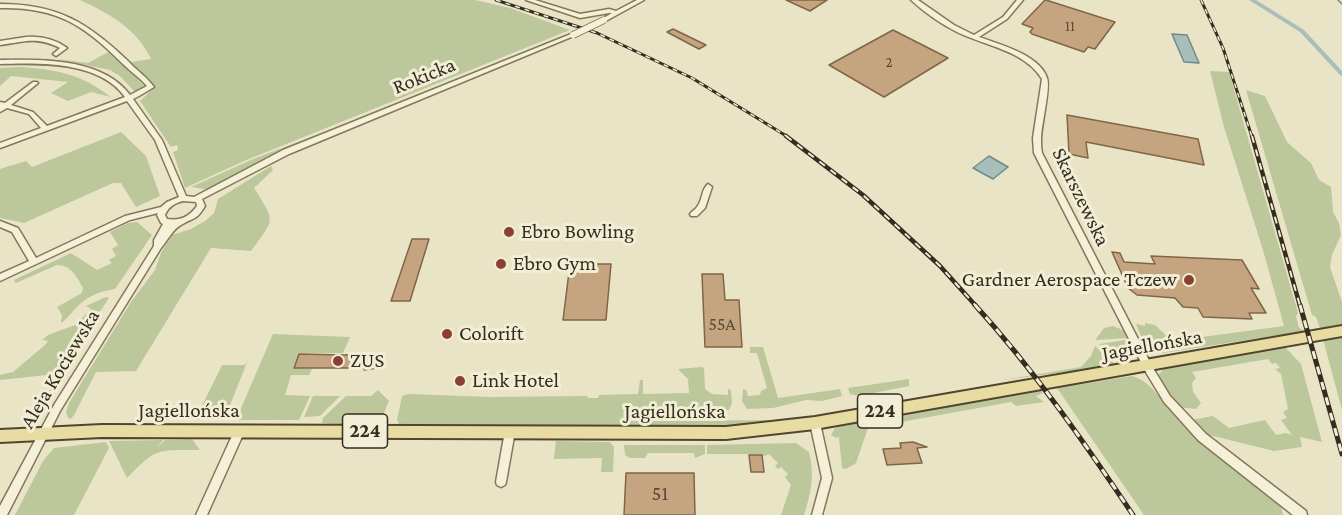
<!DOCTYPE html>
<html>
<head>
<meta charset="utf-8">
<style>
  body { margin:0 }
  canvas { display:block; background:#eae4c6 }
</style>
</head>
<body>
<canvas width="1342" height="515"></canvas>
<script>
const ctx = document.querySelector('canvas').getContext('2d');
ctx.lineJoin = 'round';
function paint(path, color) {
  ctx.fillStyle = color;
  ctx.fill(path, 'evenodd');
}
function trace(path, color, width, dash) {
  ctx.strokeStyle = color;
  ctx.lineWidth = width;
  ctx.lineCap = dash ? 'butt' : 'round';
  ctx.setLineDash(dash || []);
  ctx.stroke(path);
}
function label(font, color, halo, rows, align = 'center') {
  ctx.font = font + ' "Crimson Pro",serif';
  ctx.lineWidth = 6;
  ctx.setLineDash([]);
  ctx.textBaseline = 'middle';
  ctx.strokeStyle = halo;
  ctx.fillStyle = color;
  for (const [text, x, y, turn = 0] of rows) {
    ctx.save();
    ctx.translate(x, y);
    ctx.rotate((+turn || 0) * Math.PI / 180);
    ctx.textAlign = isNaN(turn) ? turn : align;
    if (halo) ctx.strokeText(text, 0, 0);
    ctx.fillText(text, 0, 0);
    ctx.restore();
  }
}
paint(new Path2D(`
  M80,0h395l35,8 60,22 -326,131 -59,27 -12,-36 5,-2 -1,-5 -6,2 -31,-46 15,-14 -24,-25 20,-3c-14,-30 -41,-45 -71,-59z
  M110,51l36,37 -12,3 -14,-15 -10,-6 -53,-11 31,4z
  M20,67c38,3 59,6 91,30l-20,-5 -23,9 -17,-8 17,-11 -57,-6 -11,10v-18z
  M1210,71l19,1 69,241 -2,3 3,12 6,3 -148,23 -12,-8 -9,-22 9,2v-3l10,2 17,16 112,-15 -21,-76 -39,-123z
  M1246,90l19,6 22,46 24,21 8,17 12,7 2,25 6,11 2,12 -9,20 -2,12 12,35v22l-22,4 -4,-11 -4,-2z
  M121,132l25,24 14,40 -24,11 -15,-24h-8l-89,40 -24,-5v-49l26,-8 6,6z
  M322,133l-112,57 -19,-3 62,-28z
  M271,166l2,4 -19,18c22,35 21,30 -3,63l-40,-3 -75,123 -40,1 -22,43 -3,4 -3,-1 -2,-6 3,-9 62,-101 24,-32 6,-17 11,-18 19,-6 14,-8 9,-8 4,-14z
  M137,222l15,13 -37,54c-17,3 -28,7 -40,20 -5,5 -8,10 -14,14l1,-8 -5,-8 25,-14 1,-5c-6,-11 -12,-23 -26,-23l-41,18 -2,-3 57,-27 26,17 15,-7 -3,-3 7,-4 -4,-7 6,-4 -8,-13 18,-9z
  M106,297l3,1 -30,45 -4,13 -40,58 16,-26 5,-14 -56,6v-5l13,-3 32,-27 3,-4 -6,-1 6,-5 27,-10 16,-16 -5,-3z
  M1113,326l10,4 6,8 -34,2 9,-12z
  M273,334l77,3 -7,16h-44l-6,15 19,1 -3,6h-18l-6,20 25,1 -11,24h-63z
  M1342,336v74l-19,-71z
  M1125,340l4,5 -10,17 -3,-1 -17,-17z
  M1095,346l21,19 -119,16 84,-14 10,-11z
  M1284,346l17,18 21,78 -22,-5 2,10 -28,4 -69,-17 -13,-14 21,-4 16,12 36,-8 11,15 10,-2 6,2 -11,-15 6,-2 -4,-6 5,-3 -7,-35 -6,-5 5,-1 -4,-5 -4,1 -4,-5 -76,13 4,6 -4,5 1,9 8,11 -5,6 -19,-2 -19,-31 6,-8z
  M750,347h13l15,51 62,-9 2,7 -20,5 -16,-1 -33,8 -26,1 -5,-8 1,-12 3,1 2,6 12,-1 1,-4 6,-3 -10,-35h-7z
  M248,360l-24,60h-29l27,-55h23z
  M701,367l3,1 1,21 7,5 16,1v-6l3,1 1,13 -3,7h-73l-1,-3h-14l-2,14 135,-1 1,2 -47,6 -323,-2 -6,-2 -2,-4 5,-24 6,-2 83,3 96,-1 1,2h10l1,-3 39,-1 2,-14h3v14l46,-1 -1,-14 -10,-10z
  M1132,376c20,6 27,22 40,37 28,34 75,64 109,94l2,8h-139l-87,-127z
  M909,379v7l-50,10 -9,-2 -2,-6z
  M378,390l11,11c-3,6 -5,14 -9,19 -10,11 -44,4 -58,3l1,-5 23,-22h25z
  M1040,390l3,3 -7,3 8,6 -28,4 -5,-4 -143,26 -12,35 -10,6 -4,-1 -3,-31 -3,1 -5,-3 4,-7 20,-6z
  M313,396h27l-20,20 -16,1z
  M192,439l8,11c-43,0 -43,-3 -73,28l-18,-37 54,-1 -7,9 9,-9z
  M556,441l54,1 4,5 -1,25h-12l1,-14 -48,1z
  M106,442l3,6 -35,67h-59l28,-54 11,-13z
  M796,443l13,9c6,22 2,41 -5,63h-23l10,-30 -6,-8 3,-3 -7,-7 -3,2 -3,-3 3,-3 -9,-9 -4,2 -7,-2h-51v-9z
  M624,445h81v9l-10,4 -1,-5h-46l-3,5h-15l-5,-3z`), '#bcc79b');
const water = new Path2D(`
  M1172,34l15,1 12,28 -15,-1z
  M989,156l19,11 -15,12 -20,-11z`);
paint(water, '#a7beba');
trace(water, '#6f8b88', 1.5);
trace(new Path2D(`
  M1338,0l4,4`), '#6f8b88', 1.5);
paint(new Path2D(`
  M1249,0h7l48,30 38,41v5l-2,-1 -40,-43z`), '#a7beba');
const building = new Path2D(`
  M786,0h41l-17,11z
  M1045,0h1l69,22 -20,27 -7,-2 -4,5 -52,-18 -2,-2 3,-4 -11,-4z
  M673,29l33,16 -7,4 -32,-17z
  M893,30l55,28 -64,39 -55,-32z
  M1067,115l131,24 6,26 -118,-23 2,16 -19,-4z
  M412,239h17l-19,62h-19z
  M1112,252l8,1 4,9 31,2 -4,-8 91,4 17,29 -8,-1 15,25h-17l3,6 -49,-2 -5,-9 -15,-1 -8,-9 -38,-3 -9,-7z
  M570,264h41l-5,56h-43z
  M702,274h21l2,26h14l3,47h-37z
  M299,354l45,1 37,-1 -4,14 -13,2 1,-2h-71z
  M913,442l14,5 -10,1 5,15 -35,2 -4,-16 18,-1 -1,-5z
  M749,455h13l2,17h-13z
  M626,473h68l1,42h-71z`);
paint(building, '#c4a580');
trace(building, '#806546', 1.5);
const minor = new Path2D(`
  M526,0h9l45,14 29,-5 7,2 21,-11h7l-40,22 -3,-2 1,-1 10,-6h-3l-29,5z
  M911,0h7l36,25 20,10 29,-18 14,-17h6l-16,19 -28,18c20,7 61,18 68,41 4,9 -6,48 -6,61 0,4 0,9 1,14l111,215 17,28 36,38 100,77 1,4h-14l-95,-75 -34,-38 -17,-28 -113,-221 -1,-15 9,-59c-18,-29 -57,-33 -85,-47 -16,-8 -33,-20 -46,-32z
  M0,4c57,0 87,18 128,57 8,9 19,16 26,26l-15,9 -6,3 29,41 24,56 8,1 89,-47 288,-116 5,1 -287,119 -87,45 3,7c-9,15 -11,11 -24,19 -8,4 -14,16 -20,23l-101,163 -53,104h-7v-9l54,-101 100,-159v-6l9,-16 -2,-1 -4,-8 1,-2 -28,7 -130,61v-7l29,-13 -17,-29 -12,-5v-6l18,7 18,30 89,-42 36,-9 6,-5 12,-5 -24,-57 -28,-39 -127,47v-5l41,-15 -12,-14 -22,-6 -7,4v-10l5,1 28,-21h4l1,1 -27,22 22,7 14,14 78,-29c-26,-36 -85,-34 -125,-33v-4c41,-1 103,-2 130,35l17,-9c-7,-8 -16,-14 -24,-22 -39,-39 -66,-57 -123,-56zM183,201l13,1 1,4c-8,11 -17,15 -30,13l-2,-4c3,-8 10,-12 18,-14z
  M26,37c15,-1 29,2 41,11l-11,8 -3,-2 7,-6c-24,-12 -36,-6 -60,-3v-4z
  M708,184l4,3 -7,21 -8,8h-6l-1,-2c2,-3 5,-4 7,-7 6,-8 4,-17 11,-23z
  M815,419l3,1 2,3 12,55 -10,37h-10l10,-37 -12,-55 2,-3z
  M240,426l4,1 1,3 -38,85h-11l40,-88z
  M510,427l4,1 1,3 -9,51 -1,3 -4,2 -4,-2 -1,-3 9,-51 1,-3z`);
const major = new Path2D(`
  M1342,326v10l-527,93 -89,10 -624,-2 -102,5v-12l102,-5 624,2 89,-10z`);
trace(minor, '#83775d', 3);
trace(major, '#514531', 4);
paint(minor, '#f5f1d8');
paint(major, '#e9dca2');
const railFar2 = new Path2D(`
  M496,0l101,33 95,45 96,59
  M1201,0l22,48 29,89`);
const railFar1 = new Path2D(`
  M786,136l77,59 77,71 36,40
  M1252,136l48,170`);
const rail = new Path2D(`
  M975,305c59,65 109,137 158,210
  M1300,305l42,149`);
trace(railFar2, '#352d20', 3);
trace(railFar1, '#352d20', 4.5);
trace(rail, '#352d20', 5);
trace(railFar2, '#f2edd5', 1.5, [5]);
trace(railFar1, '#f2edd5', 2, [7]);
trace(rail, '#f2edd5', 3, [8]);
const minorBridge = new Path2D(`
  M573,35l31,-15`);
trace(minorBridge, '#83775d', 8, []);
trace(minorBridge, '#f5f1d8', 6);
for (const [x, y, r, color] of [
  [509,232,6,"#8c3f33"],
  [501,264,6,"#8c3f33"],
  [1189,280,6,"#8c3f33"],
  [447,334,6,"#8c3f33"],
  [338,361,6,"#8c3f33"],
  [460,381,6,"#8c3f33"]
]) {
  const dot = new Path2D();
  dot.arc(x, y, r, 0, 2 * Math.PI);
  ctx.fillStyle = color;
  ctx.fill(dot);
  trace(dot, '#f2edd5', 2);
}
label('15px', '#594b38', null, [
  ["11",1070,26],
  ["2",889,62]
]);
label('18px', '#594b38', null, [
  ["55A",722,324]
]);
for (const [x, y, w] of [
  [880,411,45],
  [365,431,45]
]) {
  const box = new Path2D();
  box.roundRect(x - w / 2, y - 17, w, 34, 4.5);
  ctx.fillStyle = '#f2edd5';
  ctx.fill(box);
  trace(box, '#352d20', 1.5);
}
label('bold 20px', '#352d20', null, [
  ["224",880,411],
  ["224",365,431]
]);
label('21px', '#352d20', '#f2edd5', [
  ["Rokicka",424,76,-22],
  ["Skarszewska",1081,197,64],
  ["Jagiellońska",1152,345,-10],
  ["Aleja Kociewska",60,369,-59],
  ["Jagiellońska",189,411],
  ["Jagiellońska",675,412]
]);
label('21px', '#352d20', '#f2edd5', [
  ["Ebro Bowling",521,232],
  ["Ebro Gym",513,264],
  ["Gardner Aerospace Tczew",1177,280,"right"],
  ["Colorift",459,334],
  ["ZUS",350,361],
  ["Link Hotel",472,381]
], 'left');
label('21px', '#594b38', null, [
  ["51",660,494]
]);
</script>
</body>
</html>
